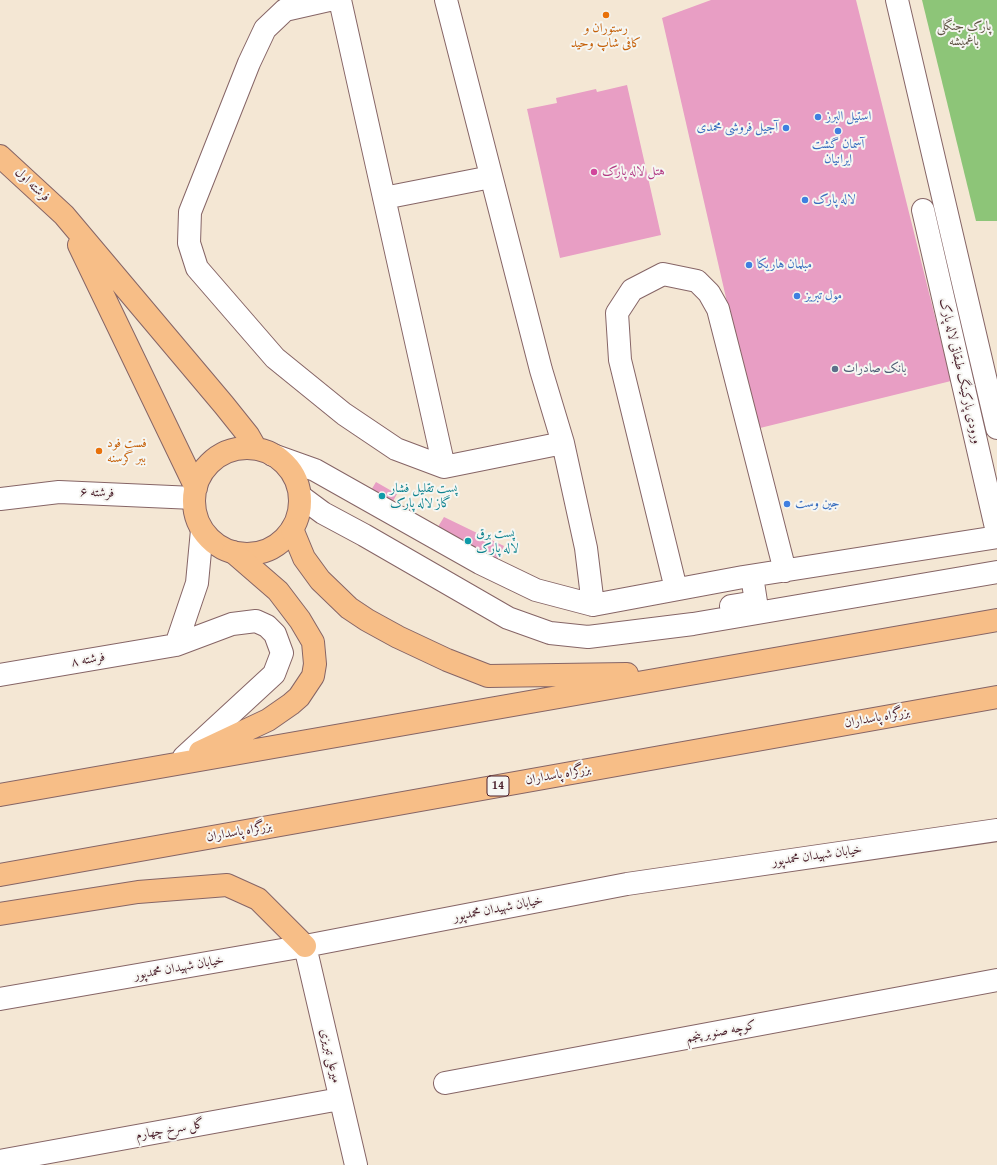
<!DOCTYPE html>
<html>
<head>
<meta charset="utf-8">
<style>
  body { margin:0 }
  canvas { display:block; background:#f4e7d4 }
</style>
</head>
<body>
<canvas width="997" height="1165"></canvas>
<script>
const ctx = document.querySelector('canvas').getContext('2d');
ctx.lineJoin = 'round';
function paint(path, color) {
  ctx.fillStyle = color;
  ctx.fill(path, 'evenodd');
}
function trace(path, color, width, dash) {
  ctx.strokeStyle = color;
  ctx.lineWidth = width;
  ctx.lineCap = dash ? 'butt' : 'round';
  ctx.setLineDash(dash || []);
  ctx.stroke(path);
}
function label(font, color, halo, rows, align = 'center') {
  ctx.font = font + ' "Gentium Book Plus",Amiri,serif';
  ctx.lineWidth = 4;
  ctx.setLineDash([]);
  ctx.textBaseline = 'middle';
  ctx.strokeStyle = halo;
  ctx.fillStyle = color;
  for (const [text, x, y, turn = 0] of rows) {
    ctx.save();
    ctx.translate(x, y);
    ctx.rotate((+turn || 0) * Math.PI / 180);
    ctx.textAlign = isNaN(turn) ? turn : align;
    if (halo) ctx.strokeText(text, 0, 0);
    ctx.fillText(text, 0, 0);
    ctx.restore();
  }
}
paint(new Path2D(`
  M922,0h75v221h-21z`), '#8dc578');
paint(new Path2D(`
  M711,0h145l95,381 -195,48 -94,-411z
  M627,85l34,150 -101,23 -33,-149 30,-6 -1,-5 40,-9 1,3z
  M376,482l21,12 -9,16 -21,-13z
  M444,517l60,29 -10,21 -61,-32z`), '#e89ec4');
const minor = new Path2D(`
  M329,0l-44,10 -20,19 -16,34 -59,149 -1,31 8,25 78,90 69,56 52,35 48,18
  M340,0l104,467 119,-24
  M446,0l95,370 22,73 23,105 7,57
  M897,0l100,428
  M384,198l107,-21
  M923,210l74,322
  M273,455l42,15 165,93 56,27 57,15 150,-28 254,-40
  M300,496l23,17 41,22 144,83 42,15 38,4 105,-13 304,-52
  M0,499l59,-7 135,6
  M676,589l-56,-229 -3,-47 15,-23 31,-16 34,7 12,12 9,16 67,262
  M731,606l25,-4 -4,-26
  M176,645l21,-62 5,-53
  M0,675l176,-30 56,-21 24,-3 11,5 8,8 7,19 -8,21 -90,83
  M305,946l51,219
  M0,999l305,-53 322,-62 370,-54
  M445,1083l552,-103
  M0,1161l340,-62`);
const major = new Path2D(`
  M0,156l64,59 160,190 24,30 8,14
  M79,245l117,243
  M194 501a53 53 0 1 1 106 0a53 53 0 1 1-106 0Z`);
const highway = new Path2D(`
  M292,529l12,29 16,22 29,28 18,12 31,17 49,23 41,16 139,-2
  M200,752l68,-32 23,-16 8,-7 14,-21 2,-12 -2,-22 -13,-22 -22,-29 -45,-39
  M0,795l997,-175
  M0,875l997,-178
  M0,914l138,-22 89,-7 31,14 47,47`);
trace(minor, '#866566', 24);
trace(major, '#866566', 24);
trace(highway, '#866566', 24);
trace(minor, '#fff', 22);
trace(major, '#f7be87', 22);
trace(highway, '#f7be87', 22);
for (const [x, y, r, color] of [
  [606,15,4,"#e8710a"],
  [818,117,4,"#3f7fe0"],
  [786,128,4,"#3f7fe0"],
  [838,131,4,"#3f7fe0"],
  [594,172,4,"#d1479c"],
  [805,200,4,"#3f7fe0"],
  [749,265,4,"#3f7fe0"],
  [797,296,4,"#3f7fe0"],
  [835,369,4,"#5c6f8a"],
  [99,451,4,"#e8710a"],
  [382,496,4,"#0f9aa8"],
  [787,504,4,"#3f7fe0"],
  [468,541,4,"#0f9aa8"]
]) {
  const dot = new Path2D();
  dot.arc(x, y, r, 0, 2 * Math.PI);
  ctx.fillStyle = color;
  ctx.fill(dot);
  trace(dot, '#f6f6f2', 1.5);
}
for (const [x, y, w] of [
  [498,786,22]
]) {
  const box = new Path2D();
  box.roundRect(x - w / 2, y - 10, w, 20, 3);
  ctx.fillStyle = '#f6f6f2';
  ctx.fill(box);
  trace(box, '#4a1f2b', 1);
}
label('bold 12px', '#4a1f2b', null, [
  ["14",498,786]
]);
label('13px', '#5e5142', '#f6f6f2', [
  ["پارک جنگلی",964,27],
  ["باغمیشه",964,42]
]);
label('13px', '#c56008', '#f6f6f2', [
  ["رستوران و",606,29],
  ["کافی شاپ وحید",606,44],
  ["فست فود",107,444,"left"],
  ["ببر گرسنه",107,459,"left"]
]);
label('13px', '#366cbe', '#f6f6f2', [
  ["استیل البرز",826,117],
  ["آجیل فروشی محمدی",778,128,"right"],
  ["آسمان گشت",838,145,"center"],
  ["ایرانیان",838,160,"center"],
  ["لاله پارک",813,200],
  ["مبلمان هاریکا",757,265],
  ["مول تبریز",805,296],
  ["جین وست",795,504]
], 'left');
label('13px', '#b23c85', '#f6f6f2', [
  ["هتل لاله پارک",602,172]
], 'left');
label('13px', '#4a1f2b', '#f6f6f2', [
  ["فرشته اول",32,185,43],
  ["ورودی پارکینگ طبقاتی لاله پارک",960,371,77],
  ["فرشته ۶",97,493,2],
  ["فرشته ۸",88,660,-10],
  ["بزرگراه پاسداران",877,718,-10],
  ["بزرگراه پاسداران",558,775,-10],
  ["بزرگراه پاسداران",239,832,-10],
  ["خیابان شهیدان محمدپور",817,856,-8],
  ["خیابان شهیدان محمدپور",498,909,-11],
  ["خیابان شهیدان محمدپور",179,968,-10],
  ["کوچه صنوبر پنجم",721,1032,-11],
  ["میرعلی تبریزی",330,1056,77],
  ["گل سرخ چهارم",170,1130,-10]
]);
label('13px', '#4e5e75', '#f6f6f2', [
  ["بانک صادرات",843,369]
], 'left');
label('13px', '#0d838f', '#f6f6f2', [
  ["پست تقلیل فشار",390,489],
  ["گاز لاله پارک",390,504],
  ["پست برق",476,534],
  ["لاله پارک",476,549]
], 'left');
</script>
</body>
</html>
